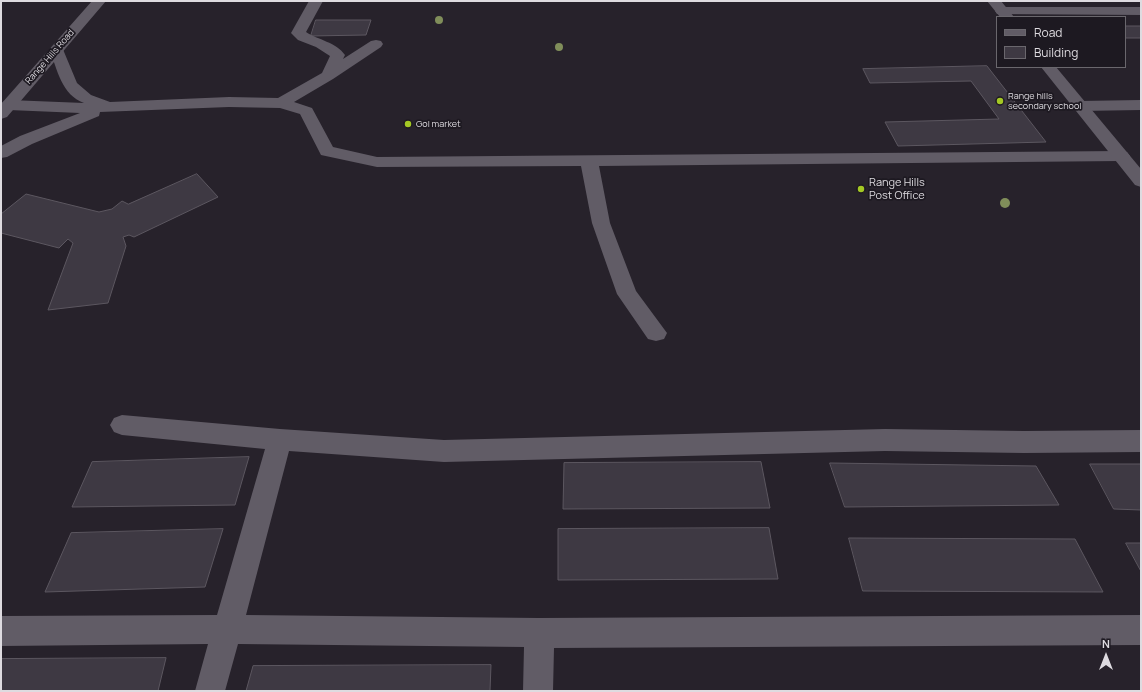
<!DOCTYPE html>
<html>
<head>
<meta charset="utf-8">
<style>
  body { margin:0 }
  #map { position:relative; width:1142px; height:692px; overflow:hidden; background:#27222b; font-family:Manrope,sans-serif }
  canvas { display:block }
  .frame { position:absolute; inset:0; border:2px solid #dedbe0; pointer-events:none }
  .legend { position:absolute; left:996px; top:16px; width:130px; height:52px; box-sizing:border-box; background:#1d1921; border:1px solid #6a676d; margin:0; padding:5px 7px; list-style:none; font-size:12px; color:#dedbe0 }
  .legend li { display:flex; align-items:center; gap:8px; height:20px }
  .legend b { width:20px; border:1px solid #6a676d }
  .north { position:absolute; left:1086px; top:636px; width:40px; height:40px; -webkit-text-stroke:3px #1d1921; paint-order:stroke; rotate:0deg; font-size:11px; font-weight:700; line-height:16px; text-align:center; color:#dedbe0 }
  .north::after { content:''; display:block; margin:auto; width:14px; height:18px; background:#dedbe0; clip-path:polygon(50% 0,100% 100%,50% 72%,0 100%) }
</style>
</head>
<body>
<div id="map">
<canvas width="1142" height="692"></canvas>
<div class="frame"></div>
<ul class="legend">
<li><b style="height:5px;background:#615c66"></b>Road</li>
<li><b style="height:11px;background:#3e3943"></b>Building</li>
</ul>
<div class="north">N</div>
</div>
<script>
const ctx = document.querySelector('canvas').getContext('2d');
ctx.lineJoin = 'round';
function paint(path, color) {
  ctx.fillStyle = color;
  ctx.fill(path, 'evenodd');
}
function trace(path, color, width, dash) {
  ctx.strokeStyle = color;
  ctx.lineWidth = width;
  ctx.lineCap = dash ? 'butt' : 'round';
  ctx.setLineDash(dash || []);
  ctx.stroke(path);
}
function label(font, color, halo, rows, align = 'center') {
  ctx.font = font + ' Manrope,sans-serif';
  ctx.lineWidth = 3.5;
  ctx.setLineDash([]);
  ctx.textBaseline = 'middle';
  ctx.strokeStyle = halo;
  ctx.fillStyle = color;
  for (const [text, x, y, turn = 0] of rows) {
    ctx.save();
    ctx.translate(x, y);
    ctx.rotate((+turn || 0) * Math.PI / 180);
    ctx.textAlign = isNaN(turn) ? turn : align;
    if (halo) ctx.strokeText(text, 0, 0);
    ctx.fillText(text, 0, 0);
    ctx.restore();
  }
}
const building = new Path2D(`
  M316,20h55l-5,15 -55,1z
  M1125,26h16v12h-16z
  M987,66l59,76 -148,4 -13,-24 114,-3 -28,-38 -101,2 -7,-14z
  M197,174l21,23 -84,40 -5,-2 -6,2 3,9 -18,57 -60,7 25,-67 -5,-4 -9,9 -58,-15v-19l25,-20 73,18 13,-3 10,-8 6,3z
  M249,457l-14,48 -163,2 20,-45z
  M761,462l9,46 -207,1 1,-46z
  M830,463l206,3 23,39 -214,2z
  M1090,464h51v46l-27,-1z
  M769,528l9,51 -220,1v-51z
  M223,529l-18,58 -160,5 26,-59z
  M849,538l226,1 28,53 -240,-1z
  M1126,543h15v28z
  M166,658l-8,33h-157v-32z
  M491,665l-1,26h-244l7,-25z`);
paint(building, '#3e3943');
trace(building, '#5c5760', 1);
paint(new Path2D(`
  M309,1h14l-17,31c12,8 30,10 39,23l-2,4 28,-18 5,-1 5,1 2,3 -2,3 -48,32 -39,23 18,6 21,39 44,10 744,-6 6,1 3,4 -3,4 -6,1 -522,5 11,57 26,68 31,42 -3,6 -8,2 -8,-2 -31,-45 -25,-71 -11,-57 -204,1 -56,-12 -21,-41 -20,-6 -51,-1 -129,5 -1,4 -67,28 -25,13 -6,1v-12l19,-10 60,-23 -71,-3 -6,-2 -2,-3 2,-3 6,-2 75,3c-22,-8 -27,-33 -34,-53l2,-3 5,-1 5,1 15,36 14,12 19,7 119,-5 49,1 44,-25 8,-17 -14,-9 -18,-7 -7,-7z
  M1002,7h139v8l-144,-1 -2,-3 2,-3z
  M1141,100v10l-61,1 -6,-2 -2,-3 2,-3 6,-2z
  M122,415l158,14 164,11 441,-11 139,2 117,-1v22l-117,1 -139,-2 -441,11 -155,-11 -43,164 293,3 602,-3v30l-587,3 -1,43h-30l1,-44 -286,-3 -13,47h-30l13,-47 -207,2v-30l216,-1 48,-166 -143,-14 -8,-3 -4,-7 4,-7z`), '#615c66');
paint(new Path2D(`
  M92,1h14l-99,116 -6,2v-15z
  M987,1h14l13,16h-14z
  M1041,67h15l85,102v18l-6,-2z`), '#615c66');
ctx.fillStyle = '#808e5a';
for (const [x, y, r] of [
  [439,20,4],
  [559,47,4],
  [1005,203,5]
]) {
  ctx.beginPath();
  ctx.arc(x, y, r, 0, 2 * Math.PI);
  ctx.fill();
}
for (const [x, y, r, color] of [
  [1000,101,4,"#a4c824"],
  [408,124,4,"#a4c824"],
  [861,189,4,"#a4c824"]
]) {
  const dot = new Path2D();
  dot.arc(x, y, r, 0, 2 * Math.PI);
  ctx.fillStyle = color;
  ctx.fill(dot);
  trace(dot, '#1d1921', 1.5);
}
label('9px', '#dedbe0', '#1d1921', [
  ["Range Hills Road",50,57,-49]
]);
label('9px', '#dedbe0', '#1d1921', [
  ["Range hills",1008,96],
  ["secondary school",1008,106],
  ["Gol market",416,124]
], 'left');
label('11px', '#dedbe0', '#1d1921', [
  ["Range Hills",869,183],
  ["Post Office",869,196]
], 'left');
</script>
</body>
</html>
